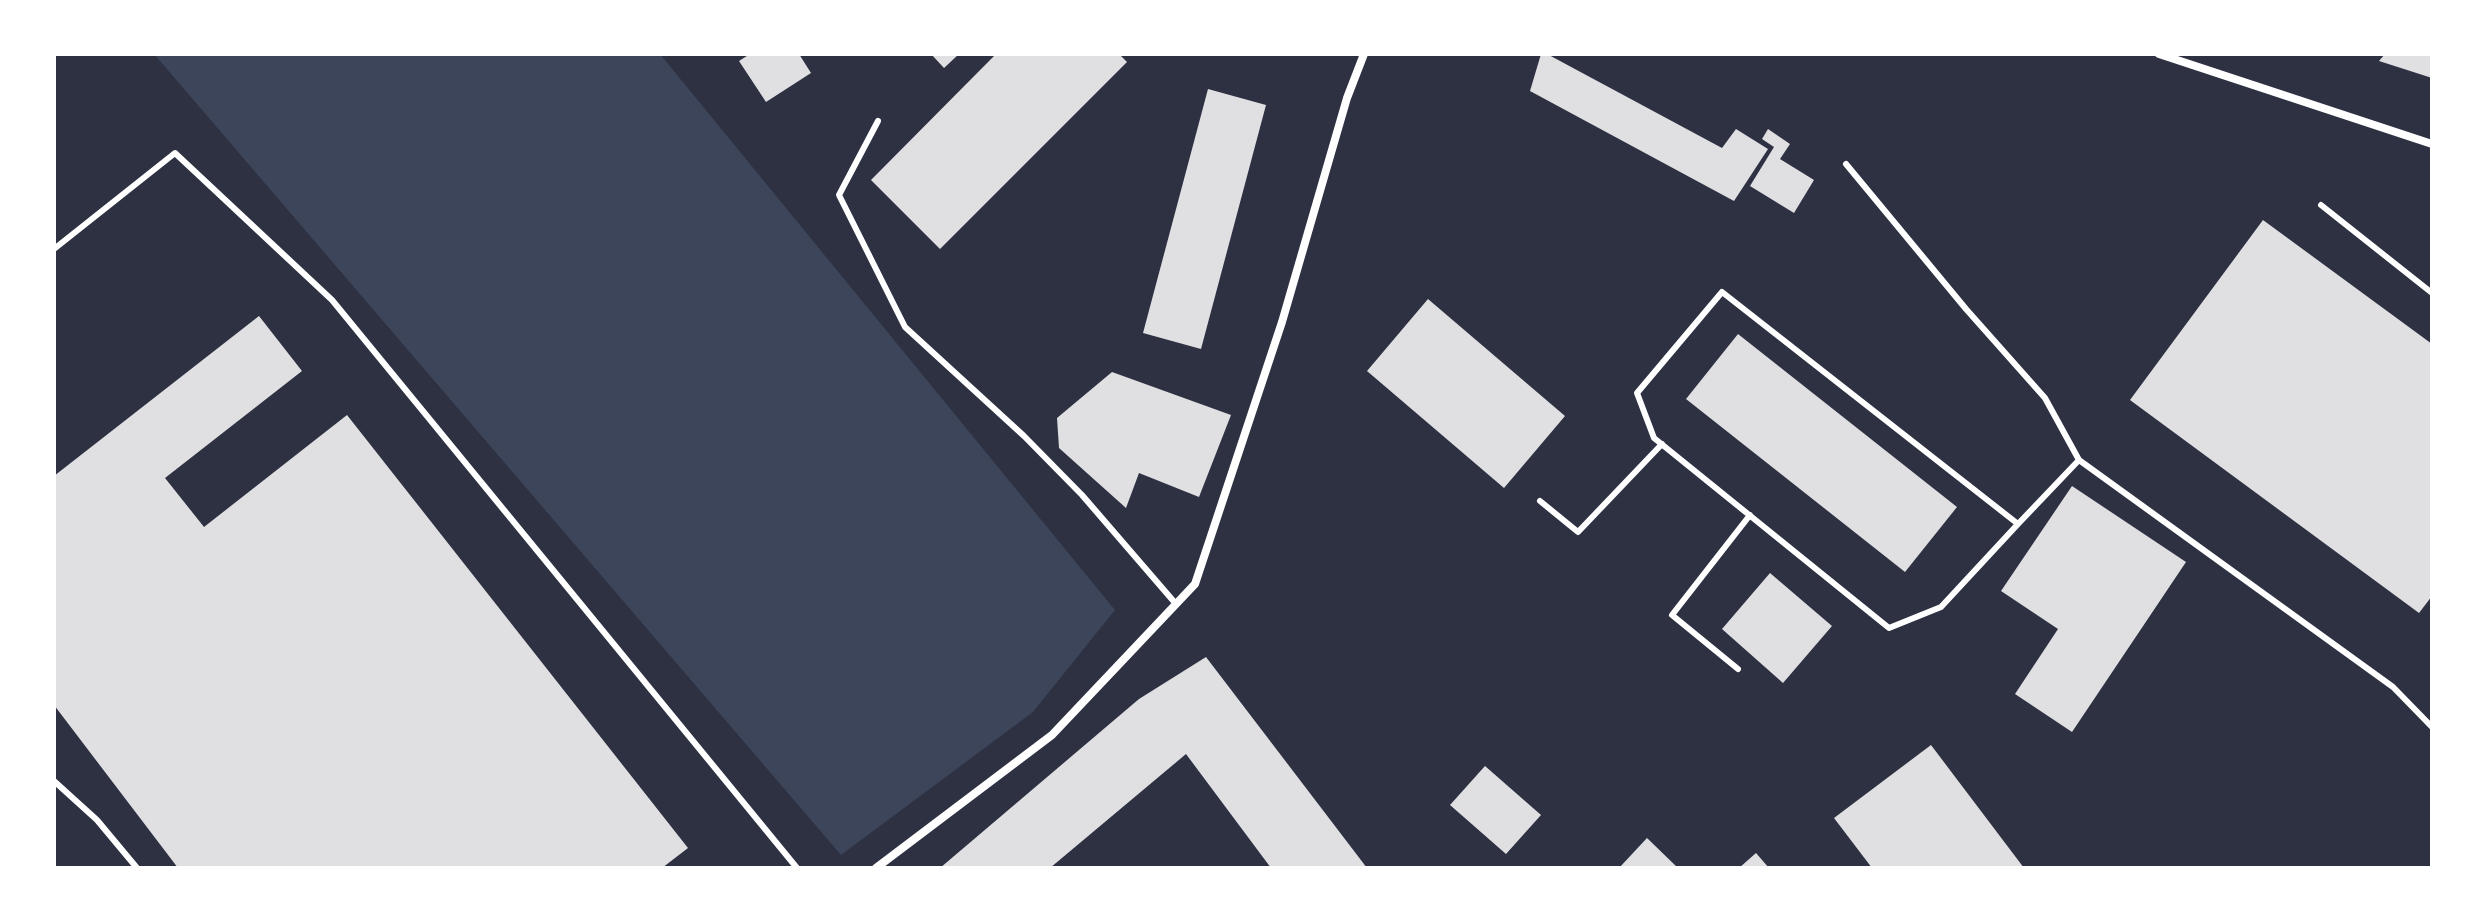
<!DOCTYPE html>
<html>
<head>
<meta charset="utf-8">
<style>
  body { margin:0 }
  #map { position:relative; width:2486px; height:922px; overflow:hidden; background:#2d3142; font-family:Raleway,sans-serif }
  canvas { display:block }
  .frame { position:absolute; inset:0; border:56px solid #fff; pointer-events:none }
</style>
</head>
<body>
<div id="map">
<canvas width="2486" height="922"></canvas>
<div class="frame"></div>
</div>
<script>
const ctx = document.querySelector('canvas').getContext('2d');
ctx.lineJoin = 'round';
function paint(path, color) {
  ctx.fillStyle = color;
  ctx.fill(path, 'evenodd');
}
function trace(path, color, width, dash) {
  ctx.strokeStyle = color;
  ctx.lineWidth = width;
  ctx.lineCap = dash ? 'butt' : 'round';
  ctx.setLineDash(dash || []);
  ctx.stroke(path);
}
paint(new Path2D(`
  M154,54h506l455,556 -82,102 -192,143z`), '#3c4559');
paint(new Path2D(`
  M750,54h49l12,19 -45,29 -27,-41z
  M931,54h28l-15,14z
  M996,54h123l8,8 -187,187 -69,-69z
  M1541,54h6l175,94 14,-19 32,20 -34,52 -204,-110z
  M2385,54h47v24l-53,-17z
  M1208,89l58,16 -65,244 -58,-16z
  M1768,129l22,15 -10,15 34,21 -20,33 -44,-27 24,-39 -12,-8z
  M2263,220l169,124v252l-13,17 -289,-213z
  M1428,299l137,117 -61,72 -137,-117z
  M259,316l43,55 -137,107 39,49 143,-112 341,433 -26,20h-484l-124,-163v-229z
  M1738,334l219,173 -52,65 -219,-173z
  M1112,372l119,43 -32,82 -60,-24 -13,35 -67,-60 -2,-30z
  M2072,486l114,76 -114,170 -57,-38 43,-65 -57,-38z
  M1770,573l62,53 -49,57 -61,-54z
  M1206,657l161,211h-96l-85,-114 -136,114h-110l199,-169z
  M1931,745l93,123h-152l-38,-50z
  M1485,766l56,49 -35,39 -56,-49z
  M1647,838l31,30h-59z
  M1756,853l13,15h-30z`), '#e0e0e3');
trace(new Path2D(`
  M878,121l-39,74 66,132 119,109 58,59 94,109
  M1846,164l120,145 79,89 34,62 314,227 39,40
  M2321,205l111,88
  M54,249l121,-96 157,147 465,568
  M1540,501l38,31 84,-88
  M2018,524l-77,83 -52,21 -235,-190 -17,-45 85,-101 296,232 61,-64
  M1738,669l-66,-54 78,-100
  M54,781l43,39 40,48`), '#fff', 6);
trace(new Path2D(`
  M2159,54l273,90
  M876,868l176,-133 143,-151 87,-262 65,-224 17,-44`), '#fff', 8);
</script>
</body>
</html>
